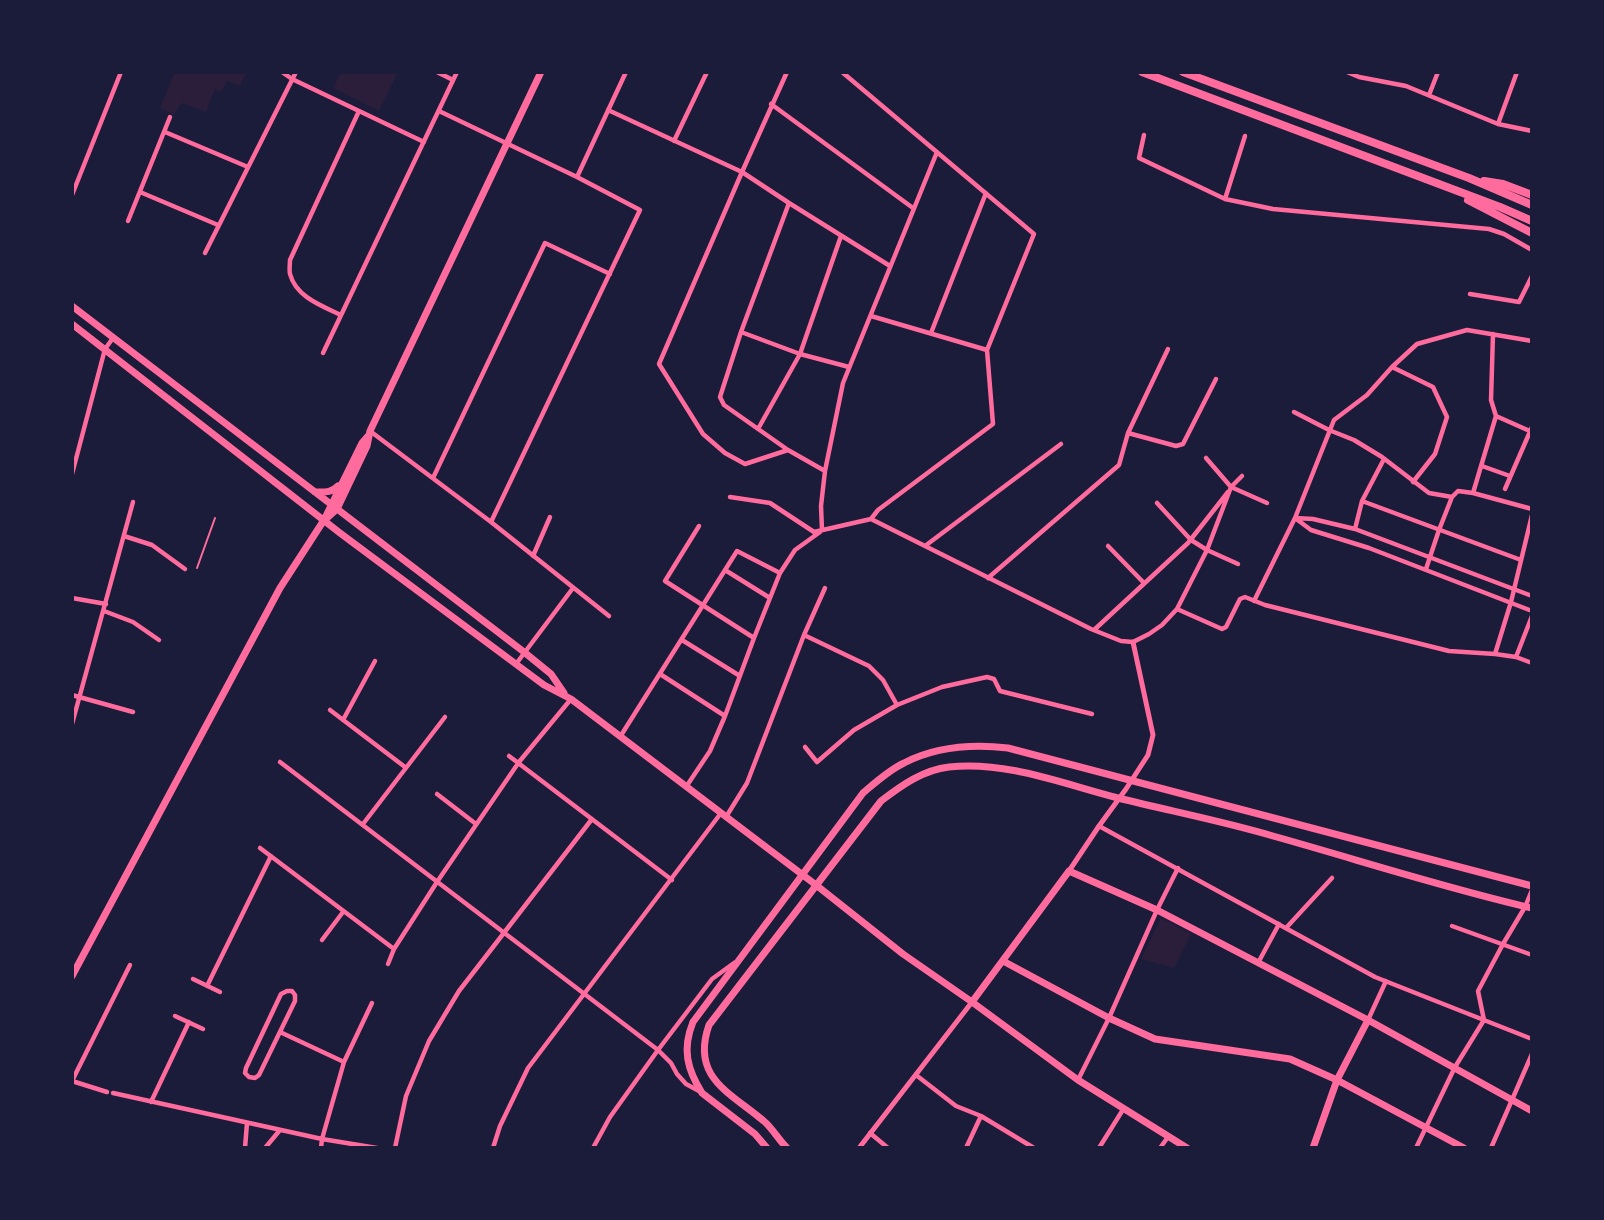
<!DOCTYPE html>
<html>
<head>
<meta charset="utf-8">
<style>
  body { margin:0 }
  #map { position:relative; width:1604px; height:1220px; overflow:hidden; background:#1b1b3a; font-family:Helvetica,sans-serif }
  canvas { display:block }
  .frame { position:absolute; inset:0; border:74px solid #1b1b3a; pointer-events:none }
</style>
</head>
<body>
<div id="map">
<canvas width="1604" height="1220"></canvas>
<div class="frame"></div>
</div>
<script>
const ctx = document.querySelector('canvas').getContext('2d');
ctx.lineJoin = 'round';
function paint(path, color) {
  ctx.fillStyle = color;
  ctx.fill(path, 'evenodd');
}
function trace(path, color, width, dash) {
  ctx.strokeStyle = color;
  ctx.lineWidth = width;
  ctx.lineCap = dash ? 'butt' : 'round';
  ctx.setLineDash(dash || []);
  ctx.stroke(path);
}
paint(new Path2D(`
  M175,72h72l-7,14 -13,-5 -6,11 -6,-3 -9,23 -25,-9 -7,12 -14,-7z
  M341,72h57l-19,39 -46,-23z
  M1161,918l30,16 -17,34 -33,-9z`), '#2a1e3b');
trace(new Path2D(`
  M197,568l18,-50`), '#ff6b9d', 2);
trace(new Path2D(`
  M282,72l10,7 132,63
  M437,72l16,8
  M787,72l-45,100 -83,192 44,70 22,19 20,11 43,-14
  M842,72l192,162 -47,116 6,74 -115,86 -7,9
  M1347,72l12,5 47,9 92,38 34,7
  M1429,95l9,-23
  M771,104l142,104
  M608,110l134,62 47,31 101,63
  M439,111l138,66 63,33 -149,312
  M1498,124l19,-52
  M165,132l83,35
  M1144,135l-5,23 86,41 48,10 216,20 15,5 28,16
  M674,141l33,-69
  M577,177l49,-105
  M140,192l78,33
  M72,195l49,-123
  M1225,199l20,-63
  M789,203l-48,129 -21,65 4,8 64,45 37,21
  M128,221l42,-104
  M205,253l91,-181
  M1470,294l49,8 13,-26
  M341,315c-19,-9 -45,-18 -51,-41 -1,-4 0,-10 0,-14l69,-149
  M871,316l116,34
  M741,332l59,22 49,13
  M931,333l55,-140
  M1493,334l-2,66 5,16 36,16
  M323,353l134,-281
  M1392,367l41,20 14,30 -12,37 -22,28
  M1294,412l35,18 25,10 28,17 47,36 23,4 6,-6 15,2 59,16
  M758,429l42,-75 41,-118
  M370,431l121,91 118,94
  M1128,433l48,13 7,-2 33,-65
  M1206,458l25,29 36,16
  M1482,466l28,10
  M72,474l33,-125 8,-11
  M433,478l112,-235 65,31
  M1505,489l27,-62
  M1473,493l23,-77
  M730,497l40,6 44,29 57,-13 220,110 30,12 12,1 16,-8 13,-9 15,-16 30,-59 24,-63 11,-11
  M1362,501l159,59
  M1157,503l34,37 16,10 31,14
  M1295,518l16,12 58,18 163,63
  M1295,518l18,1 42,10 177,67
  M699,526l-34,55 89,57
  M1355,529l7,-28 22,-42
  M822,530l-1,-24 4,-35 18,-88 94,-231
  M124,536l28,9 33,24
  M925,546l136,-102
  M1108,546l36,37
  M533,556l17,-39
  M1426,569l13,-39 13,-33
  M725,570l45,28
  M988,578l131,-113 9,-32 40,-84
  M72,598l34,6
  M1254,601l41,-83 39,-98 33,-25 25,-28 25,-23 50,-14 65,11
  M1177,609l45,20 4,-2 14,-28 5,-2 20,8 184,46 46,3 21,3 16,6
  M104,611l29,11 26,18
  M1094,630l94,-87 40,-51
  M804,635l65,31 14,14 14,25
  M682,640l58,36
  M1495,654l16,-52 21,-87
  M1516,657l16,-41
  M516,664l57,-76
  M660,674l65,42
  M72,695l61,17
  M330,710l75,57
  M343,720l32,-59
  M72,724l61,-222
  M620,737l117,-186 43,22
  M805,747l12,15 37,-32 43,-25 45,-18 45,-10 7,2 6,12 92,23
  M509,756l163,124
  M280,762l378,288 13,13 6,11 9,10 13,7
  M686,787l24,-36 15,-35 29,-78 26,-65 15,-23 25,-18
  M437,794l39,30
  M726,817l21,-34 57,-148 21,-47
  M363,824l82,-107
  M1099,826l276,151 157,62
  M260,848l134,101
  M1452,926l80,29
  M1286,928l46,-50
  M322,940l21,-28
  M1258,963l21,-39
  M388,964l6,-15 43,-67 82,-120 52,-63
  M193,979l27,13
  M207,986l64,-130
  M287,991h5l3,4v6l-36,74 -4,3 -6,-1 -4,-4 1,-5 35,-74z
  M175,1016l28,13
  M1368,1020l18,-39
  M280,1032l64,30
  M916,1075l40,31 25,10 53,32
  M1078,1080l31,-62 48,-108 21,-42
  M72,1081l58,-116
  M72,1081l35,11
  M113,1093l209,46 55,9
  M151,1102l38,-80
  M870,1133l18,15
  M245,1148l2,-25
  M265,1148l15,-18
  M321,1148l1,-9 22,-77 28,-59
  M395,1148l11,-52 23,-55 30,-50 133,-172
  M493,1148l7,-22 28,-58 193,-255
  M593,1148l17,-31 48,-67 54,-71 22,-16
  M966,1148l15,-32
  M1099,1148l25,-40
  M1160,1148l8,-11
  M1416,1148l39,-81 29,-47 -6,-29 25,-47 22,-37 7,-17
  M1491,1148l41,-94`), '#ff6b9d', 4.5);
trace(new Path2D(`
  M1069,871l30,-45 27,-37 22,-34 5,-20 -20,-93
  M859,1148l113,-146`), '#ff6b9d', 5);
trace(new Path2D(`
  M72,306l452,346 27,22 13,19
  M72,324l268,209 204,152 27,14 245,186 87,69 69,48 106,78 109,68
  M315,492c10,0 16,1 23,-6
  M326,519l11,-10 30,-63 3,-15 171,-359
  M1003,961l106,57 46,21 135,20 47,21 127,68
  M72,976l208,-388 44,-68 38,-77 6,-7
  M972,1002l97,-131 88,39 211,110 164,91
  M767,1148l-12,-14 -53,-41c-15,-24 -20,-44 -9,-71l170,-229c13,-11 26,-23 41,-30 33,-17 69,-19 104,-15l524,138
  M787,1148c-8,-8 -13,-17 -21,-25 -34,-30 -76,-44 -57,-98l172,-224c21,-16 42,-31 68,-34 59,-6 114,17 169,31 52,13 104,23 155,38 86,24 172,52 259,72
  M1313,1148l24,-68 31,-60`), '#ff6b9d', 7);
trace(new Path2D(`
  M1142,72l358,135 32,14
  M1183,72l286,106 63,27
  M1484,181l19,3 29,11
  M1468,200l64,33`), '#ff6b9d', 8);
</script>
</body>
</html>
